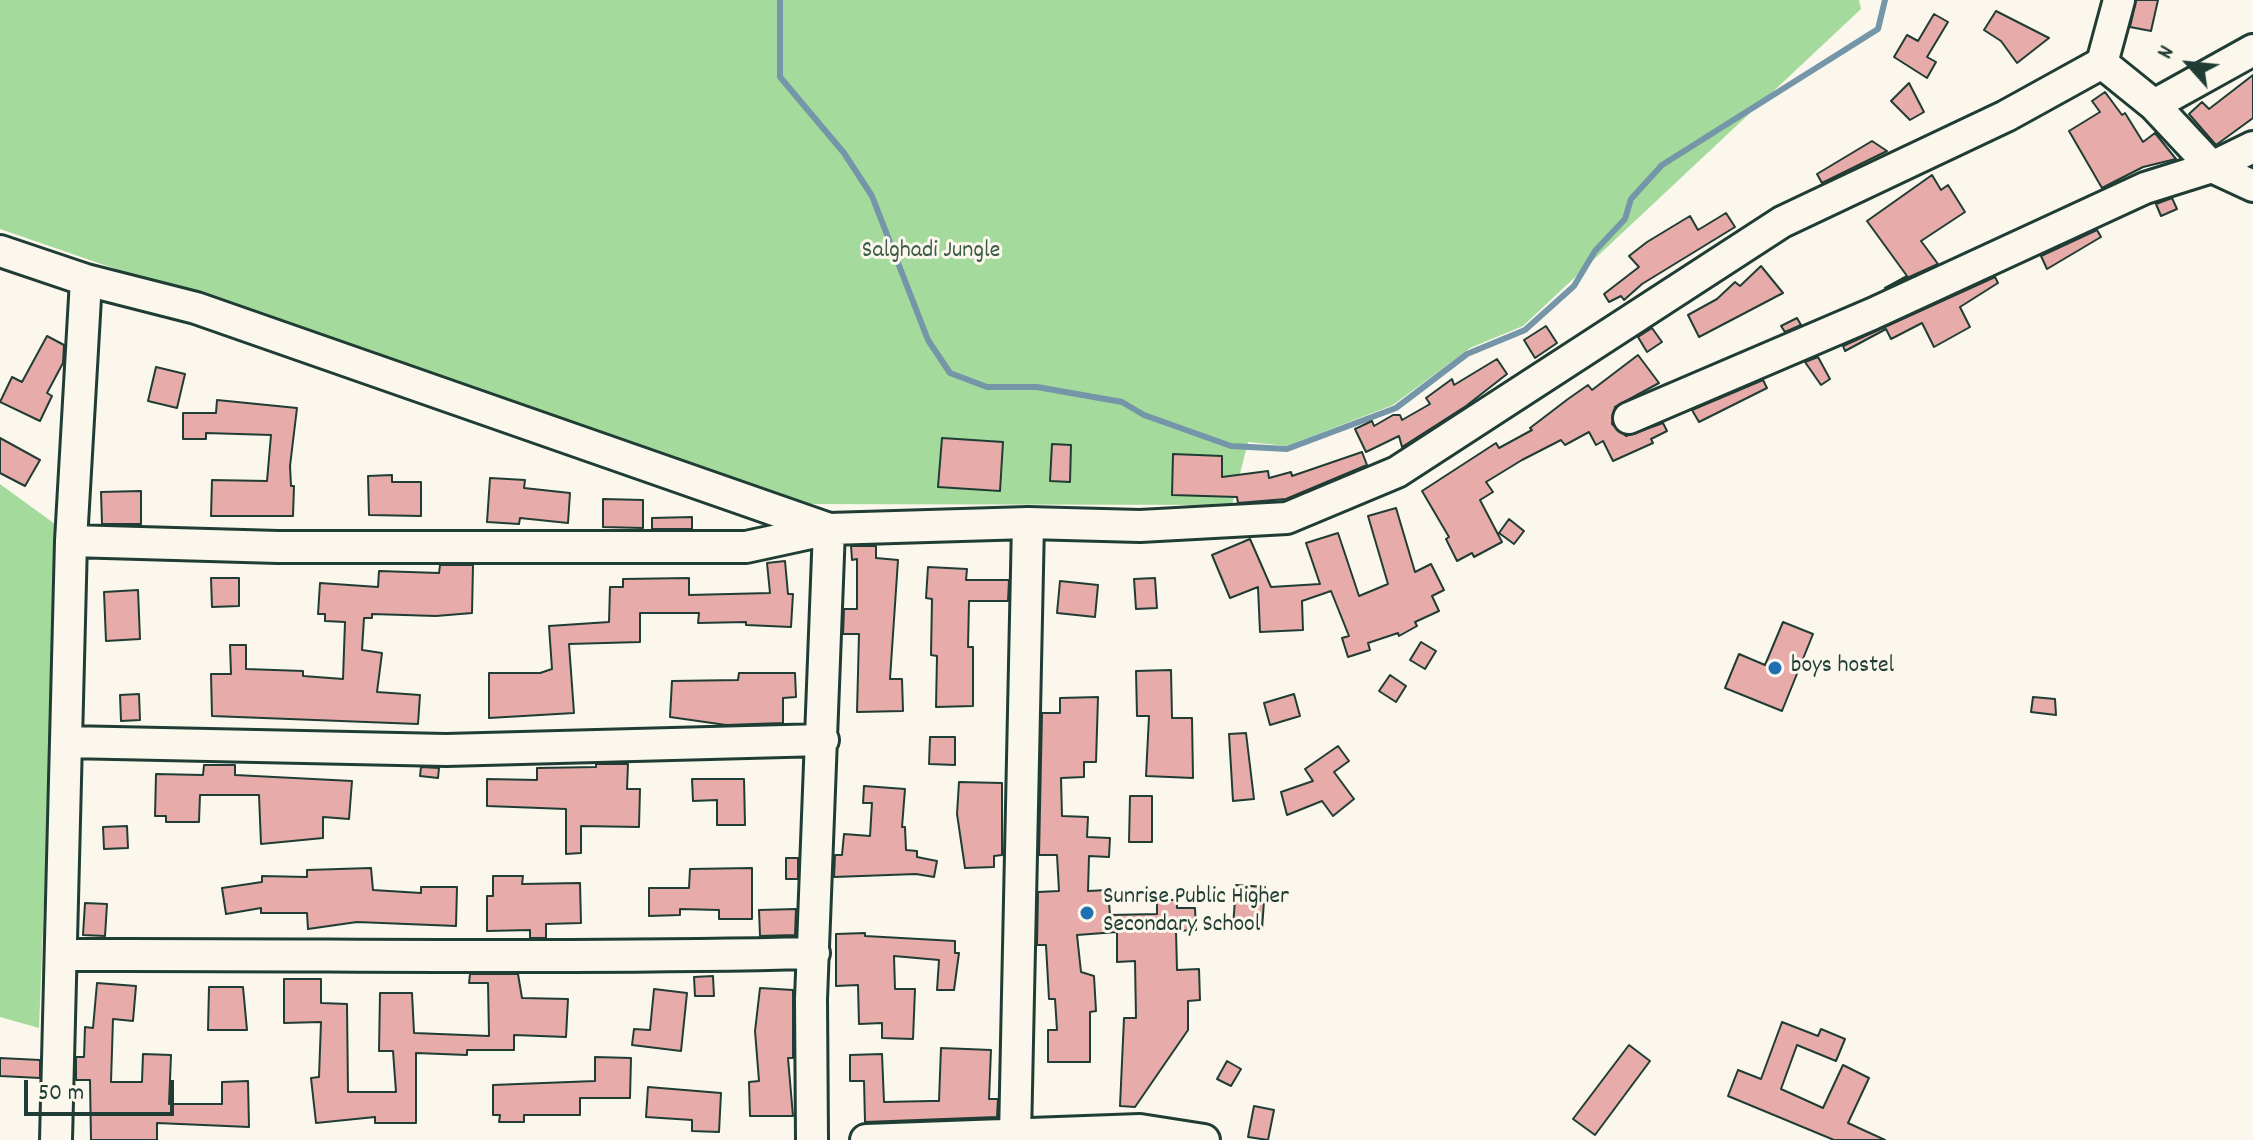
<!DOCTYPE html>
<html>
<head>
<meta charset="utf-8">
<style>
  body { margin:0 }
  #map { position:relative; width:2253px; height:1140px; overflow:hidden; background:#fbf7ec; font-family:Dekko,sans-serif }
  canvas { display:block }
  .north { position:absolute; left:2149px; top:24px; width:80px; height:80px; -webkit-text-stroke:6px #fbf7ec; paint-order:stroke; rotate:297deg; font-size:22px; font-weight:700; line-height:32px; text-align:center; color:#1f3d34 }
  .north::after { content:''; display:block; margin:auto; width:28px; height:36px; background:#1f3d34; clip-path:polygon(50% 0,100% 100%,50% 72%,0 100%) }
  .scale { position:absolute; left:24px; top:1080px; width:150px; height:36px; box-sizing:border-box; border:4px solid #1f3d34; border-top:0; padding-left:10px; font-size:24px; line-height:28px; white-space:nowrap; color:#1f3d34; -webkit-text-stroke:6px #fbf7ec; paint-order:stroke }
</style>
</head>
<body>
<div id="map">
<canvas width="2253" height="1140"></canvas>
<div class="north">N</div>
<div class="scale">50 m</div>
</div>
<script>
const ctx = document.querySelector('canvas').getContext('2d');
ctx.lineJoin = 'round';
function paint(path, color) {
  ctx.fillStyle = color;
  ctx.fill(path, 'evenodd');
}
function trace(path, color, width, dash) {
  ctx.strokeStyle = color;
  ctx.lineWidth = width;
  ctx.lineCap = dash ? 'butt' : 'round';
  ctx.setLineDash(dash || []);
  ctx.stroke(path);
}
function label(font, color, halo, rows, align = 'center') {
  ctx.font = font + ' Dekko,sans-serif';
  ctx.lineWidth = 6;
  ctx.setLineDash([]);
  ctx.textBaseline = 'middle';
  ctx.strokeStyle = halo;
  ctx.fillStyle = color;
  for (const [text, x, y, turn = 0] of rows) {
    ctx.save();
    ctx.translate(x, y);
    ctx.rotate((+turn || 0) * Math.PI / 180);
    ctx.textAlign = isNaN(turn) ? turn : align;
    if (halo) ctx.strokeText(text, 0, 0);
    ctx.fillText(text, 0, 0);
    ctx.restore();
  }
}
paint(new Path2D(`
  M0,0h1859l2,9 -338,317 -53,22 -77,57 -106,41 -39,-4 -16,63 -437,-1 -795,-275z
  M0,484l59,43 -20,501 -39,-11z`), '#a5da9d');
trace(new Path2D(`
  M780,0v77l64,76 28,43 56,144 22,33 37,14h50l85,15 22,13 87,31 56,3 109,-41 71,-54 58,-24 49,-44 21,-35 30,-32 6,-20 31,-34 216,-136 7,-29`), '#7496a8', 6);
const building = new Path2D(`
  M2136,0h22l-7,31 -21,-4z
  M1996,11l53,27 -32,25 -16,-22 -17,-11z
  M1934,14l14,8 -21,35 9,5 -9,16 -33,-21 13,-22 11,6z
  M2253,75v43l-37,27 -27,-31 13,-12 7,7z
  M1909,83l15,29 -14,8 -19,-19z
  M2105,92l17,23 3,-2 18,29 12,-9 21,26 -33,8 -41,21 -33,-57 31,-19 -8,-11z
  M1872,141l15,10 -65,32 -5,-9z
  M1932,175l9,15 7,-5 17,27 -44,29 17,23 -53,24 22,-12 -40,-55z
  M2172,198l5,11 -16,7 -5,-12z
  M1726,213l9,14 -93,57 -18,16 -3,-4 -12,6 -5,-8 35,-27 -10,-11 18,-14 43,-26 8,14z
  M2097,230l4,7 -54,32 -6,-13z
  M1761,266l22,27 -84,44 -11,-22 29,-16 18,-17 5,4z
  M1995,277l3,6 -38,24 10,20 -36,20 -12,-24 -31,16 -5,-10 -41,22 -2,-5z
  M1797,318l4,7 -16,7 -4,-6z
  M1546,326l11,17 -22,15 -11,-18z
  M1652,328l10,14 -15,10 -9,-15z
  M47,336l17,9 -1,18 -16,30 5,3 -12,25 -40,-19 12,-25 10,5z
  M1638,355l21,28 -44,24 -3,17 14,12 37,-13 4,8 -16,8 2,4 -40,18 -10,-20 -7,4 -7,-13 -24,13 -4,-5 -39,20 -36,22 7,10 -13,8 22,42 -28,15 -2,-4 -15,8 -11,-22 3,-2 -27,-46 74,-48 3,5 33,-18 -2,-2 38,-29 20,-14 4,5z
  M1818,357l12,22 -9,6 -16,-23z
  M1497,359l10,15 -41,32 -64,41 -3,-11 -33,16 -11,-23 17,-8 2,5 19,-11h7l2,5 28,-16 -4,-6 26,-19 2,6z
  M156,367l29,7 -8,34 -29,-7z
  M1763,380l4,8 -68,34 -7,-12z
  M217,400l80,8 -7,58 1,20h3l-1,30h-82l1,-36 55,1 4,-46 -65,-2v6h-23v-26h33z
  M0,438l40,22 -15,26 -25,-13z
  M942,438l61,4 -3,49 -62,-4z
  M1052,444l19,1 -1,37 -20,-1z
  M1362,452l5,13 -81,34 -48,4 -1,-6 -65,-2 1,-41 49,2v21l46,-6 1,7 22,-6 1,4z
  M392,475v7h29v34l-52,-1 -1,-39z
  M490,478l35,2 -1,8 46,5 -2,30 -48,-5 -1,6 -32,-2z
  M141,491v33h-39l-1,-32z
  M603,499l40,1v28l-40,-1z
  M1396,508l19,64 16,-8 13,26 -12,6 7,15 -24,11 2,4 -18,10 -1,-3 -30,10 2,7 -22,7 -6,-19 7,-2 -18,-45 -29,10 1,29 -43,2 -2,-45 -28,11 -18,-43 38,-16 21,48 49,-3 -14,-41 32,-10 21,63 29,-12 -20,-68z
  M692,517v12h-40v-11z
  M1509,519l15,12 -10,13 -15,-11z
  M851,546h25v12l22,2 -8,119h12l1,32 -46,1 2,-78h-16l1,-25h13v-50l-5,1z
  M785,561l3,33h5l-2,33 -45,-2v-3l-48,1 1,-10h-59v29l-71,2 5,69 -85,5v-45h51l12,-4 -3,-43 60,-4 1,-35h13v-8l66,-1v17l81,-2 -3,-30z
  M440,565h33l-1,48 -36,3 -64,-2v4h-8l-2,32 20,3 -5,39 43,3 -2,29 -206,-8 -1,-42h20l-1,-29h16v24l57,2v5l40,3 2,-57 -20,-1v-7h-7l2,-31 58,4 1,-16 60,2z
  M928,567l39,2 -1,11h43l-1,21h-39l-1,46h5v59l-37,1 1,-51 -6,-1 1,-56 -6,-1z
  M211,578h28v28l-27,1z
  M1155,578l2,30 -21,1 -2,-30z
  M1060,581l38,4 -3,32 -38,-4z
  M138,590l2,49 -34,2 -2,-49z
  M1783,622l30,12 -31,77 -57,-23 14,-34 26,11z
  M1421,642l15,9 -11,18 -15,-9z
  M1171,670l1,48h20l1,60 -47,-2 3,-60h-12l-1,-45z
  M739,673h56l1,24 -13,1v25l-57,2 -56,-8 2,-36 66,-1z
  M1390,675l16,11 -10,16 -17,-11z
  M139,694l1,26 -19,1 -1,-26z
  M1294,694l6,22 -30,9 -6,-22z
  M1098,697l-2,65h-12v15l-23,1 1,38 26,1 -1,20 23,1 -1,19 -20,-1 -1,35 20,-1 2,25 47,-1v-14h20v8h18l1,22 -20,1 1,39 22,-1 1,31 -12,1v29l-53,77 -15,-1 4,-88h12l-1,-57 -18,1v-30l-40,3 4,37 13,4 2,35 -6,1v50h-42v-32h9l-2,-31h-6l-3,-54h-9l1,-53 21,-1 -2,-36h-18l3,-142h18v-15z
  M2033,697l22,2 1,16 -25,-3z
  M1246,733l8,66 -21,2 -4,-67z
  M930,737h25v28l-26,-1z
  M1338,746l11,15 -15,11 20,27 -21,17 -11,-15 -35,14 -6,-23 32,-11 -8,-12z
  M596,764h32l-1,25h13l-1,38 -58,-1v27l-15,1v-45l-79,-3v-27l50,1v-12l59,-1z
  M204,765h31v10l117,6 -3,38 -26,-2v21l-62,6 -2,-49h-59l-1,27h-33v-6h-11l1,-42 47,1z
  M421,767l18,1 -1,10 -18,-2z
  M692,779h52l1,46h-28v-25l-24,1z
  M959,782l43,1v72l-8,1v11l-29,1 -8,-54z
  M864,786l41,3 -3,38h3l1,23 11,1v6l20,4 -3,16 -18,-3 -82,3 1,-22h7l2,-21 26,2 2,-33h-9z
  M1130,796h22v46h-23z
  M127,826l1,22 -24,1 -1,-22z
  M786,858h12v21h-12z
  M371,868l2,22 48,3v-6h36l-1,39 -99,-4 -49,7 -1,-16h-46v-5l-35,6 -4,-26 40,-6v-6l45,1v-7z
  M752,868v51h-33v-9l-39,-1v6l-31,1v-28h40l1,-19z
  M493,876h30l-1,8 58,-1 1,40 -35,1v14h-16v-8l-43,1v-35h6z
  M1236,885l29,2 -3,42 -29,-2z
  M85,903l22,1 -2,32 -22,-1z
  M796,909l-1,26 -35,1 -1,-26z
  M865,933v3l90,5v12h4l-5,37h-17l2,-30 -45,-4 1,33h20l-2,50 -31,-1v-15l-23,1 -1,-39 -22,1v-52z
  M470,974h48l4,24 46,1 -2,38 -52,-2v15h-47v5l-51,-2v70h-41v-6l-59,6 -5,-45 8,-1 2,-55 -37,1v-44h37v24l26,1 1,88h48l-3,-41h-14l1,-58h32l2,40 75,3 -1,-53h-19z
  M713,976l1,20h-19l-1,-19z
  M97,983l39,3 -3,35 -20,-2 -2,63h31l1,-28 28,1 -2,49h53v-22l26,-1 1,46 -92,-4v17h-66l-1,-60h-14v-23h8l1,-30 8,1z
  M209,987h34l4,43h-39z
  M760,988l33,2v68h-5l5,58h-43l-1,-34 10,-1 -4,-50z
  M654,989l33,4 -6,58 -49,-6 2,-16 16,1z
  M1782,1022l36,14 3,-7 24,10 -9,22 -39,-16 -16,44 42,19 20,-43 26,13 -21,45 37,17h-51l-106,-44 10,-26 23,9z
  M1629,1045l21,16 -55,74 -22,-16z
  M941,1048l50,2 -2,49h9l-1,18 -132,5 -1,-41h-14v-26l32,-1 2,48 48,-1h7z
  M595,1057l36,1 -1,40h-50v17h-56v7h-25l1,-7h-7v-30l102,-4z
  M0,1058l40,2v18l-40,-2z
  M1227,1061l14,8 -10,17 -14,-7z
  M648,1087l73,6 -2,39 -27,-1v-11l-46,-3z
  M1254,1106l20,4 -6,30 -20,-3z`);
paint(building, '#e7aca9');
trace(building, '#1f3d34', 2);
const minor = new Path2D(`
  M2102,63l17,-63
  M2154,105l99,-55
  M0,251l86,29 110,28 633,221 199,-6 112,3 147,-8 110,-46 385,-250 224,-106 96,-53 52,42 58,62 41,19
  M1629,418l243,-104 273,-126 67,-21 41,-20
  M71,541l207,6h468l83,-18 -18,470 1,141
  M67,742l379,8 377,-10
  M62,955c251,-1 501,4 752,-2
  M1015,1136l13,-613
  M56,1140l15,-599 15,-261
  M866,1140l274,-10 64,10`);
trace(minor, '#1f3d34', 36);
trace(minor, '#fbf7ec', 30);
for (const [x, y, r, color] of [
  [1775,668,8,"#1f6fb2"],
  [1087,913,8,"#1f6fb2"]
]) {
  const dot = new Path2D();
  dot.arc(x, y, r, 0, 2 * Math.PI);
  ctx.fillStyle = color;
  ctx.fill(dot);
  trace(dot, '#fbf7ec', 3);
}
label('24px', '#3a5c49', '#fbf7ec', [
  ["Salghadi Jungle",931,253]
]);
label('24px', '#1f3d34', '#fbf7ec', [
  ["boys hostel",1791,668],
  ["Sunrise Public Higher",1103,899],
  ["Secondary School",1103,927]
], 'left');
</script>
</body>
</html>
